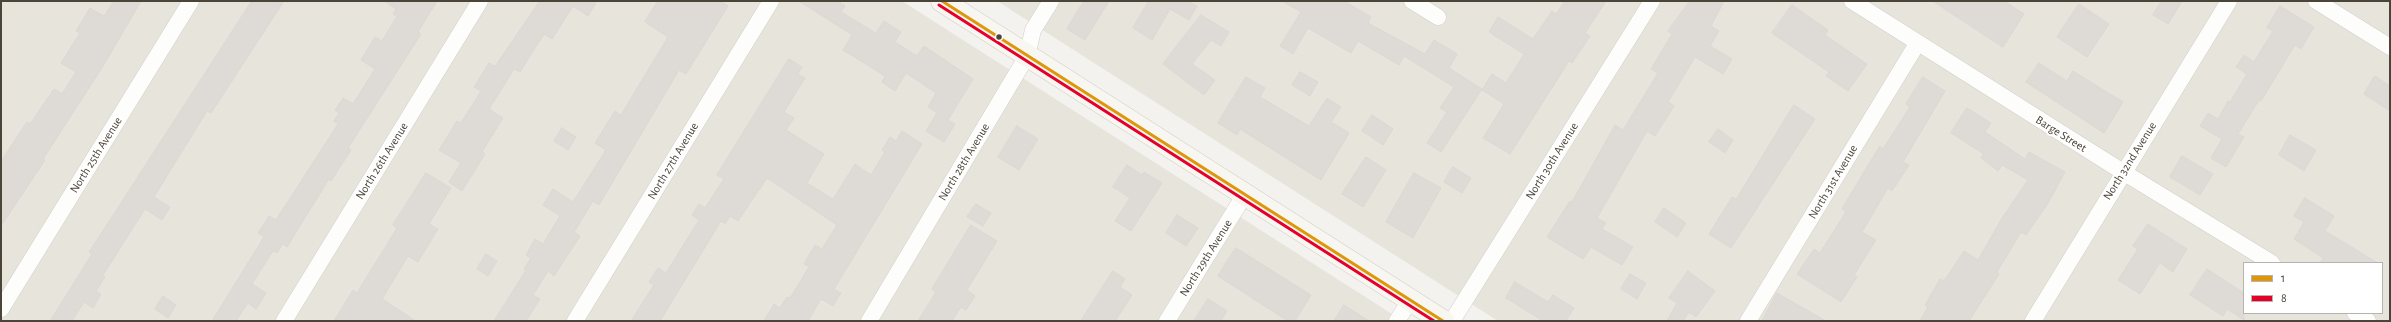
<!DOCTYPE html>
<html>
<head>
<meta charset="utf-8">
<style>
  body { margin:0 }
  #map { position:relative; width:2391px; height:322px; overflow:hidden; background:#f4f2ee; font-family:"Alegreya Sans",sans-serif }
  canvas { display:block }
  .frame { position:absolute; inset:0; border:2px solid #4b4439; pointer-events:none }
  .legend { position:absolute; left:2243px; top:262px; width:140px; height:52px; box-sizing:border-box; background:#fff; border:1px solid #b7b4b0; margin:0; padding:5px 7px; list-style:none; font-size:12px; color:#4b4439 }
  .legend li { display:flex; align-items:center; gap:8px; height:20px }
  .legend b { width:20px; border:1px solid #b7b4b0 }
</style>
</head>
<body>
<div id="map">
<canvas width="2391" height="322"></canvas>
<div class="frame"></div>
<ul class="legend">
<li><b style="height:5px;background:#dd9709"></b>1</li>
<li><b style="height:5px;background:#e4002b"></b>8</li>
</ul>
</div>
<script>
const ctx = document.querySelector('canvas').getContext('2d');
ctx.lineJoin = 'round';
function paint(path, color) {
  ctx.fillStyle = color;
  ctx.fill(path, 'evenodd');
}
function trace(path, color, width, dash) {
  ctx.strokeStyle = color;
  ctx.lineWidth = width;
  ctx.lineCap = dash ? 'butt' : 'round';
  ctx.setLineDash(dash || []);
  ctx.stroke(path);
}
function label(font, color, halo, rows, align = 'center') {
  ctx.font = font + ' "Alegreya Sans",sans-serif';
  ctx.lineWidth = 4;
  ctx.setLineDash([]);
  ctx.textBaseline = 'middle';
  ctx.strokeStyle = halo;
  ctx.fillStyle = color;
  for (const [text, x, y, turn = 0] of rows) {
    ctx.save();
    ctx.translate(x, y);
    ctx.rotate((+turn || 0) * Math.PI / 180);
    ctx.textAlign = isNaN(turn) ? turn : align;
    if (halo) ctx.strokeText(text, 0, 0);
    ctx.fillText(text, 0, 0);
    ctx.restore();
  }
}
paint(new Path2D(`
  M1,1h901l501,320h-1402z
  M997,1h1393v320h-892zM2244,263h138v50h-138z`), '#e7e4dc');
const building = new Path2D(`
  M114,1h27l-36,62 -62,96 2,1 -44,66v-65l26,-39 3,2 24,-35 8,5 14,-22 -15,-9 19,-30 -4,-2 14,-23 14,8z
  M252,1h32l-73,112 -4,-2 -53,86 16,10 -8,13 -17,-11 -42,66 2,2 -9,14 5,3 -8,14 -9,-6 -12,19h-22l42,-67 -3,-2 19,-29z
  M384,1h53l-19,31 3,2 -73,114 3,2 -20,31 -2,-2 -42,68 -4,-3 -6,9 -4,-2 -21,33 14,9 -10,16 -8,-6 -12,18h-24l52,-84 -6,-4 11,-17 7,4 62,-96 -4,-3 5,-8 -4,-3 8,-12 10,6 22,-35 -14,-9 14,-23 7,4 15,-25 -4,-2 3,-5z
  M540,1h57l-9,15 -15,-10 -21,33 -8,-5 -24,38 -6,-3 -25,40 14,9 -21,34 3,2 -23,37 -13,-9 12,-19 -22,-13 18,-29 4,2 20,-32 -7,-4 15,-24 6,3z
  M658,1h62l8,5 -42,68 -7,-4 -80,135 -6,-4 -19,31 6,4 -26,40 -6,-5 -15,24 7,4 -14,22h-32l32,-51 -2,-1 7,-11 -5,-3 9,-16 8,5 17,-28 -17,-11 10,-16 20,13 33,-52 -11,-7 20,-32 6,4 47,-78 -23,-15z
  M799,1h39l7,5 -4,6 35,21 8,-12 17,11 -6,10 22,14 7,-10 49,33 -25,41 7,4 -11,18 -18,-11 11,-18 -9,-6 8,-14 -30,-20 -11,18 -13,-9 3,-6 -42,-26 9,-15z
  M1084,1h25l-24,39 -18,-11z
  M1149,1h39l9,5 -8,14 -19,-11 -18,31 -19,-12z
  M1282,1h62l27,16 -3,6 57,31 9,-14 23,14 -8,14 33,21 -41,63 -14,-9 20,-31 -7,-4 14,-21 -50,-31 -5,9 -41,-24 -7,12 -43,-25 -15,26 -13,-8 21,-34z
  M1565,1h41l-21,32 5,3 -18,27 -3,-2 -59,93 -27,-16 21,-34 -22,-14 10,-16 14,9 18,-29 -35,-22 9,-15 35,22 19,-28 4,3z
  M1690,1h34l-13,25 8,5 -9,15 22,13 -9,15 -28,-17 -27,45 6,4 -19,30 -8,-5 -50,87 9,5 -4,6 31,18 -11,18 -31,-18 -8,12 -36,-22 23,-36 2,1 43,-77 8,5 35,-57 -7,-4 21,-35 -4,-3z
  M1933,1h71l20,13 -21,33z
  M2162,1h20l-14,23 -15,-9z
  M2079,4l30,20 -22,33 -30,-20z
  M1792,5l36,25 -3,5 42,29 -19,27 -22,-15 3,-4 -57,-39z
  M2280,6l34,21 -13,22 -6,-4 -34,56 -2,-1 -21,34 6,3 -18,30 -15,-9 11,-19 -22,-13 8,-13 10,6 10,-18 2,1 17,-28 -11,-7 8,-12 10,7 19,-31 -6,-3z
  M1201,15l28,17 -8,14 -10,-6 -19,24 23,16 -11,15 -41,-31z
  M789,59l13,8 -4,7 7,4 -21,34 10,6 -8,12 38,24 -17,29 26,16 22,-35 16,11 14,-23 -3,-2 8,-13 6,4 6,-10 20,13 -88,145 7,4 -8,13 -12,-7 -13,22h-44l10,-17 6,4 7,-11 3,1 19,-31 -5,-3 11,-19 7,4 15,-24 -70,-47 -29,43 -8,-5 -5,8 -4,-3 -61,100h-29l23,-36 -5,-3 9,-14 8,5 33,-53 -7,-5 7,-11 6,4 19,-29 -7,-4z
  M2039,63l28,18 6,-10 50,31 -19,31 -78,-51z
  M1300,72l18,10 -8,14 -18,-11z
  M2375,76l15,10v25l-26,-17z
  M1246,77l19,11 -5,9 49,29 18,-28 14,9 -10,15 18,11 -28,47 -81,-51 -3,6 -19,-12z
  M1923,77l22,14 -42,71 6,3 -17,26 -4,-3 -26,44 14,8 -22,35 3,2 -16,25 -44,-28 17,-25 6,4 26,-41 -4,-3 23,-39 15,-24 3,3 27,-42 -4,-3z
  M1794,105l21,14 -84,129 -22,-14 23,-37 4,2z
  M1967,108l24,15 -6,9 40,27 4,-7 36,20 -18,33 -21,30 -5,-3 -24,40 2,2 -30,47h-49l8,-14 -3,-2 15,-26 4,2 20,-30 14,9 24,-42 26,-38 -26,-15 -4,6 -17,-13 3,-4 -33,-21z
  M1372,115l21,14 -10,16 -21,-14z
  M1017,126l21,13 -19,31 -21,-13z
  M562,128l14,9 -8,13 -14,-9z
  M1718,129l15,11 -8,13 -16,-11z
  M2290,135l26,15 -12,21 -25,-16z
  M2182,156l31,18 -13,21 -30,-18z
  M1366,157l20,13 -23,37 -21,-13z
  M1127,165l15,10 2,-3 18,11 -31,48 -16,-10 15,-23 -17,-11z
  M1453,167l18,11 -9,15 -18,-11z
  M426,173l25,15 -22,36 9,5 -20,33 -10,-6 -26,43 34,22h-82l19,-31 4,3 40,-65 -4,-3z
  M1414,173l27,15 -28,50 -27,-16z
  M2305,198l29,18 -9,15 53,32h-58l3,-5 -29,-19 10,-17 -10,-6z
  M976,204l15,9 -8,13 -16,-9z
  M1664,208l22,15 -9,14 -22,-15z
  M1177,215l21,13 -12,18 -20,-13z
  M2148,224l39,25 -14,23 -13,-9 -20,31 -22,-14 20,-31 -5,-3z
  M971,225l26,16 -30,49 8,6 -9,14 -5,-3 -9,14h-34l18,-29 -4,-3z
  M1236,248l75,47 -16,26h-7l-70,-45z
  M486,254l11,7 -9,15 -11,-7z
  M2207,269l37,24v27l-17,-11 -4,7 -33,-21z
  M1113,271l12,8 -5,8 12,8 -17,26h-34z
  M1688,271l27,20 -19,26 -7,-5 -6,9h-16l10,-18 -8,-5z
  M1630,274l16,9 -9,16 -16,-10z
  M1515,282l33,20 5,-7 21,13 -8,13h-23l-37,-23z
  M1777,293l49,28h-64z
  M163,296l13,9 -8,13 -13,-9z
  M1208,299l19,12 -6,10h-27z
  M1344,305l25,16h-35z`);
paint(building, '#dedbd6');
trace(building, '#dcd9d4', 1);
const street = new Path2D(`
  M1412,1l26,16
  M1852,1l271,171 149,91
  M2316,1l74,46
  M1,309l190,-308
  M2355,313l13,8
  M284,321l196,-320
  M575,321l196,-320
  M869,321l158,-265 6,-26 18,-29
  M1167,321l78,-127
  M1397,321l13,-21
  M1452,321l200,-320
  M1748,321l169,-277
  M2033,321l196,-320`);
const secondary = new Path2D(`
  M942,1l501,320`);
trace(street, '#d2d0cb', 17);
trace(secondary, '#d3cfc5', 23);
trace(street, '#fdfdfc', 16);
trace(secondary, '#f7f6f1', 22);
trace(new Path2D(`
  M942,1l501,320`), '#dd9709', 3);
trace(new Path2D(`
  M939,5l495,316`), '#e4002b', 3);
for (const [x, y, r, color] of [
  [999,37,3.5,"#4b4439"]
]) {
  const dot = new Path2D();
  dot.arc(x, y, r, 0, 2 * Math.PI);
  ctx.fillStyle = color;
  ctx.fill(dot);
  trace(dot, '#fff', 1.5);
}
label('12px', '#4b4439', '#fff', [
  ["Barge Street",2061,134,32],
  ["North 25th Avenue",96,155,-58],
  ["North 26th Avenue",382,161,-58],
  ["North 27th Avenue",673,161,-59],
  ["North 30th Avenue",1552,161,-58],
  ["North 32nd Avenue",2130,161,-58],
  ["North 28th Avenue",964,162,-59],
  ["North 31st Avenue",1833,182,-59],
  ["North 29th Avenue",1206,258,-58]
]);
</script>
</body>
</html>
